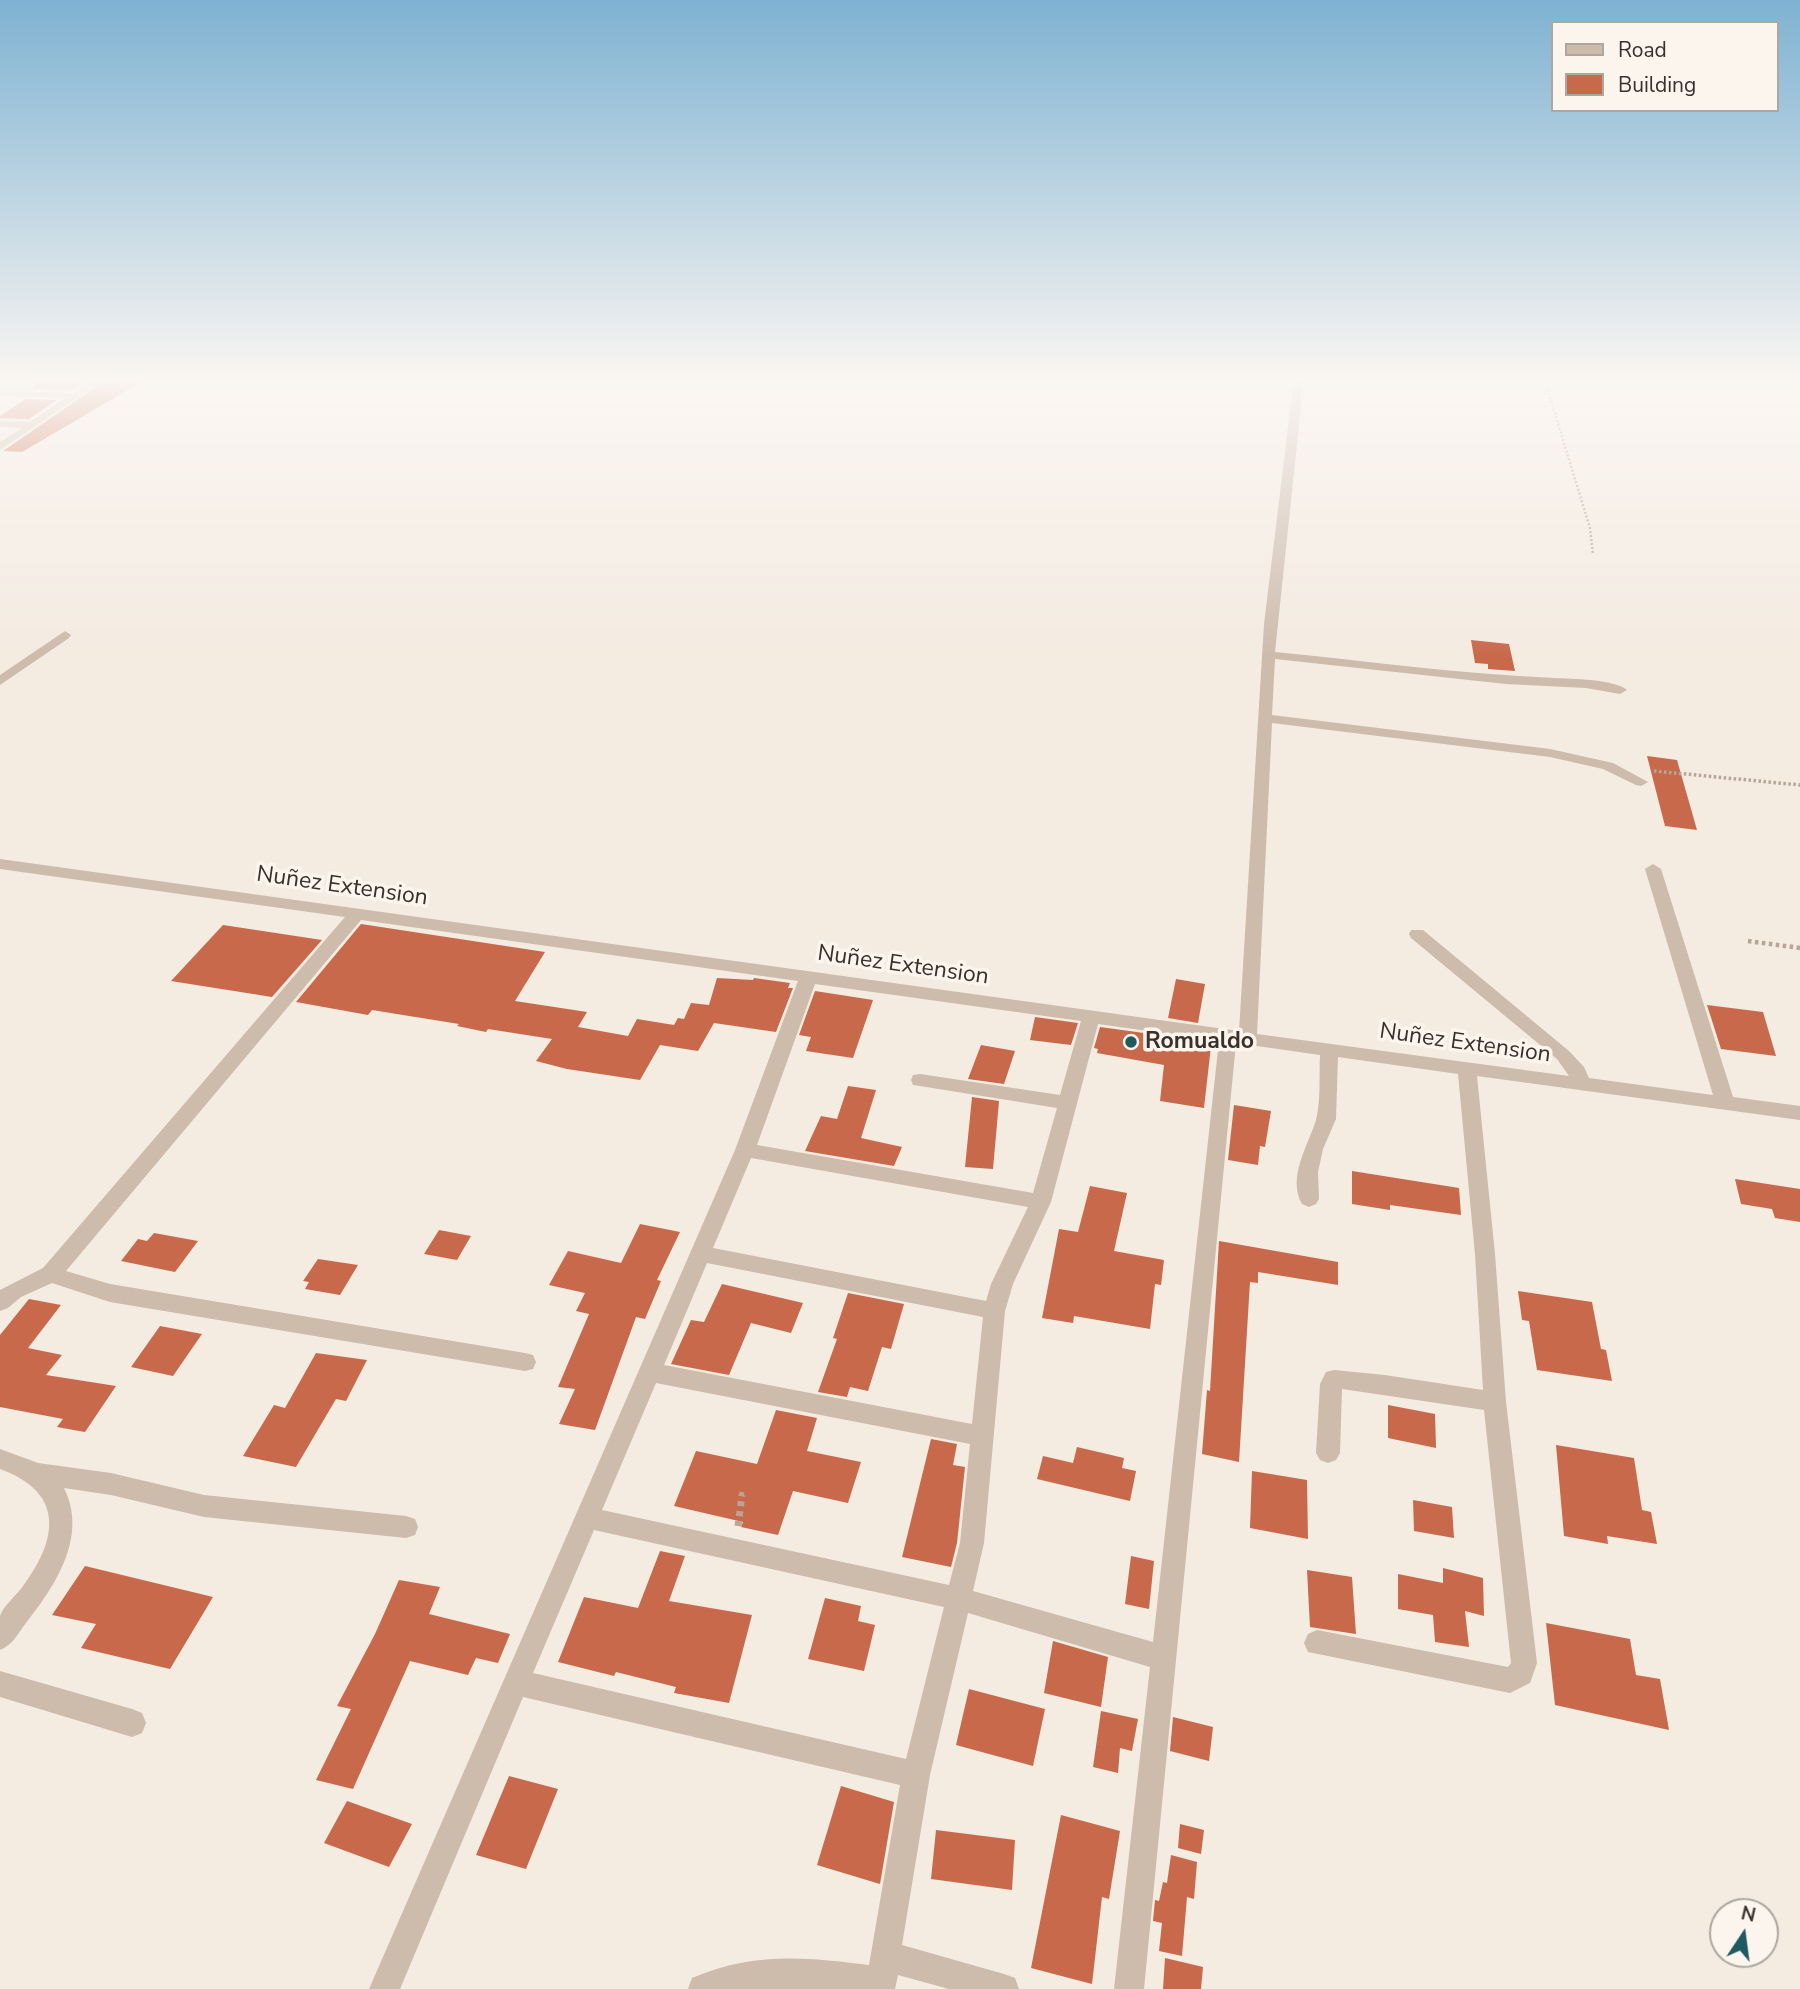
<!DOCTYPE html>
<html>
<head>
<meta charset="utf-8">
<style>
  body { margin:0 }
  #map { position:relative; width:1800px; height:1989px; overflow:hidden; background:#f4ebe1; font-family:"Nunito Sans",sans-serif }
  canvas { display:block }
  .legend { position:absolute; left:1551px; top:21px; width:228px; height:91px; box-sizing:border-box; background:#fbf5ee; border:2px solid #aea6a0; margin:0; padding:9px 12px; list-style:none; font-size:21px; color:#3b302b }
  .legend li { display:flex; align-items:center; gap:14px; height:35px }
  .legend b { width:35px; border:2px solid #aea6a0 }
  .north { position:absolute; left:1709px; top:1898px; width:70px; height:70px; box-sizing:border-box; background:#fbf5ee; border:2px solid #aea6a0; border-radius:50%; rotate:13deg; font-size:19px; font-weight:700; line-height:28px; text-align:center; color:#3b302b }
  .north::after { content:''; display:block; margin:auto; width:24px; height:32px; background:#1f5a5e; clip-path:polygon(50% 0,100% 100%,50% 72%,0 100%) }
</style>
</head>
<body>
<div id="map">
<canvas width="1800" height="1989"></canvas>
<ul class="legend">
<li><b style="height:9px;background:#cdbbac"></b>Road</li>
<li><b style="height:19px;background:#c8694b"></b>Building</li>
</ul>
<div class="north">N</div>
</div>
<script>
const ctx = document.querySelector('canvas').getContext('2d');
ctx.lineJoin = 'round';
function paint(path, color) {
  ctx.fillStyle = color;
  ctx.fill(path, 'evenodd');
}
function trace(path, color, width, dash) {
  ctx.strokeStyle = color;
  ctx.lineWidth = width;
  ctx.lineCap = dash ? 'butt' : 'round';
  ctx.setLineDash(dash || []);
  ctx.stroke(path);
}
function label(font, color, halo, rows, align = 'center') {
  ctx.font = font + ' "Nunito Sans",sans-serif';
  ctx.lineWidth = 7;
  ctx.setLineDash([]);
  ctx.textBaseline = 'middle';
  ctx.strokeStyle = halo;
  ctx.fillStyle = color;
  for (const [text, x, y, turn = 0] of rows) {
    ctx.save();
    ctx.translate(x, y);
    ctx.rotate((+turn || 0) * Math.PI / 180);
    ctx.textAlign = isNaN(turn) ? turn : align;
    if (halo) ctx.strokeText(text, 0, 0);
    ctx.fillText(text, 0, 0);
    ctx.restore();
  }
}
paint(new Path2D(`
  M35,378h56l-19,12 -38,-1z
  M109,378h39l-126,74 -19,-1z
  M26,399l31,1 -28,19 -29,-1v-2z
  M1471,640l38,4 6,27 -27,-2v-5l-13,-1z
  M1647,756l30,4 20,70 -32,-4z
  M361,924l184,28 -30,49 72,11 -9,15 50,9 9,-17 37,6 4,-7 6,1 7,-16 18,2 8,-27 36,2 1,-2 36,5 -2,5h5l-17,44 -62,-9 -16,28 -38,-6 -20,35 -73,-11 -31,-8 16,-22 -64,-10 -2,3 -29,-6 2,-2 -87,-14 -4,5 -72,-13z
  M223,925l99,15 -50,57 -101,-16z
  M1176,979l29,5 -7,39 -30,-5z
  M815,991l58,9 -20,58 -47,-7 5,-14 -12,-2z
  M1707,1005l56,7 13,44 -55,-7z
  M1035,1017l43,6 -7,22 -41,-5z
  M1100,1027l95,13 -1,3 17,3 -7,62 -44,-7 4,-36 -67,-12 1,-4 -4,-1z
  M981,1045l34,6 -11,33 -36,-5z
  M848,1086l28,4 -15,48 41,9 -8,19 -89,-15 16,-35 16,3z
  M972,1097l27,4 -6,68 -28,-2z
  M1234,1105l37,6 -6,36 -5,-1 -2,19 -30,-5z
  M1352,1171l107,17 2,27 -71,-10v5l-38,-6z
  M1735,1179l65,10v33l-25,-4 -3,-9 -31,-5z
  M1090,1186l37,7 -13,58 50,9 -3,25 -6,-1 -5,45 -76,-13 -1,7 -31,-5 17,-89 19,3z
  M640,1224l40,8 -23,48 4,1 -16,38 -9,-2 -41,113 -36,-6 16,-35 -17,-2 31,-73 -13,-3 9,-18 -36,-8 19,-34 53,12z
  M439,1230l32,6 -14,24 -33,-6z
  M154,1233l44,8 -23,31 -54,-11 17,-22 9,2z
  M1219,1241l119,21v23l-80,-13v11l-8,-1 -11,180 -37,-8 5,-64 3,1z
  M318,1259l40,6 -18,30 -35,-6 4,-7 -6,-1z
  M722,1284l81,19 -12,30 -40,-10 -22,52 -58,-11 20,-44 13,2z
  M1518,1291l74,11 9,47 5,1 6,31 -75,-11 -8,-49 -7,-1z
  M848,1293l56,11 -13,45 -9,-2 -14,44 -18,-4 -3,10 -29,-5 19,-53 -4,-1z
  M29,1299l32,6 -33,43 34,7 -16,20 70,11 -31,46 -28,-5 6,-8 -63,-12v-72z
  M160,1326l42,8 -29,42 -42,-9z
  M316,1353l51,7 -21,41 -10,-2 -40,68 -53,-11 31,-51 11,3z
  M1388,1405l47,9 1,34 -48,-10z
  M776,1410l41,8 -10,33 54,11 -13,41 -55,-12 -15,44 -37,-8 2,-5 -69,-16 22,-55 61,13z
  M931,1439l26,5 -4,21 12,2 -8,76 -6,24 -49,-10z
  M1556,1445l78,13 8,52 9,2 6,32 -50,-8 1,8 -44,-8z
  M1077,1447l47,11 -2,10 14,3 -6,30 -93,-22 6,-23 30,7z
  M1252,1471l55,9 1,59 -58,-11z
  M1413,1500l39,7 2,31 -40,-7z
  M660,1551l25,5 -16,45 83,14 -23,88 -55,-10 2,-6 -60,-15 -2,4 -56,-14 26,-65 54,11z
  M1131,1556l23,5 -5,48 -24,-5z
  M85,1566l128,31 -43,72 -89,-21 15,-24 -44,-9z
  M1443,1568l40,10 1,38 -19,-5 4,36 -34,-5 -2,-27 -35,-6v-35l45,9z
  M1307,1570l45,7 4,57 -46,-7z
  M399,1580l41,7 -11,27 81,20 -12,29 -22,-5 -8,17 -58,-14 -57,128 -37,-9 35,-71 -14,-3 38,-72z
  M825,1598l36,8 -3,15 17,4 -11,46 -56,-12z
  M1546,1623l84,16 6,36 24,4 9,51 -114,-25z
  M1053,1641l55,16 -7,50 -57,-14z
  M969,1689l76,20 -12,57 -77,-21z
  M1101,1711l37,8 -6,32 -12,-3 -2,25 -25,-6z
  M1173,1717l40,10 -4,34 -39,-10z
  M509,1776l49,13 -32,80 -50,-14z
  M841,1786l53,16 -14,82 -63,-19z
  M347,1801l65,23 -23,43 -65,-24z
  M1061,1815l59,16 -11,68 -7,-2 -10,87 -61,-16z
  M1180,1824l24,6 -3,24 -23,-6z
  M936,1830l79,10 -3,50 -81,-11z
  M1171,1855l26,7 -3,37 -7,-2 -5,59 -23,-5 3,-28 -9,-2 2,-21 4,1 4,-19 4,1z
  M1165,1958l38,9 -2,22h-38z`), '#c8694b');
trace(new Path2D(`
  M1544,378l46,150 3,27`), '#b9a596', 2.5, [2, 2]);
trace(new Path2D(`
  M1654,771l146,14`), '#b9a596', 3.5, [2.5, 2.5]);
trace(new Path2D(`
  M1748,941l52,7`), '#b9a596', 4.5, [3.5, 3.5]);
trace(new Path2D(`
  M741,1496l1,-4`), '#b9a596', 5, [4.5, 4.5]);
trace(new Path2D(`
  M738,1526l4,-31`), '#b9a596', 7, [5, 5]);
paint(new Path2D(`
  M96,378h11l-107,72v-8l22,-14 -22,-1v-6l30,1 35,-24 -65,-2v-6l73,3z
  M1294,378h10l-29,274c93,9 185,22 279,26 18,1 60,1 73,12l-7,4 -34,-6 -80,-4 -231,-25 -3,56 278,34 63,14 35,19 -7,4 -5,-1 -33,-16 -53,-12 -278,-34 -15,311 312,42 -12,-17 -146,-121 -2,-4 2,-4h12l146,121 15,16 5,11 124,17 -68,-226 8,-5 8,5 72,228 67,9v14l-323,-44 18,178 11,148 31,261 -7,20 -20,10 -202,-41 -4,-9 4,-9 9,-4 191,37 3,-4 -27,-253 -142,-21 -2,64 -4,7 -8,3 -8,-3 -4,-7 4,-69 6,-12 8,-2 51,5 98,15 -8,-136 -17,-180 -120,-17 -2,62 -13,30 -5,23 1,27 -3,5 -7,3 -7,-3c-15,-27 6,-58 14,-84 5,-19 3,-45 4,-65l-84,-12 -92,946h-30l36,-322 -182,-54 -38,162 -28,170 102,29 11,4 4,11h-70l-51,-14 -3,14h-207l4,-11c62,-26 111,-21 177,-13l31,-180 -377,-88 -123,292h-31l366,-839 63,-169 -437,-61 -295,351 44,13 415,69 8,2 3,7 -3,7 -8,2 -415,-69 -58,-19 -31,14 -13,11 -8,3v-21l43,-22 302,-351 -345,-48v-10l1239,172 25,-407zM815,984l266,37 -21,74 -140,-21 -7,1 -2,5 2,5 7,1 137,22 -24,85 -276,-48zM1098,1024l121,17 -66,601 -180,-51 11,-48 21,-232 8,-27 38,-82zM751,1158l277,49 -37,77 -5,17 -273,-53zM707,1263l276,54 -11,107 -308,-59zM656,1383l314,61 -10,99 -11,42 -347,-75zM594,1530l350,77 -38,152 -373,-86z
  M65,631l6,4 -2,3 -69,47v-10z
  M0,1449l38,14 73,10 93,22 202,21 9,3 3,8 -3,8 -9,3 -202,-21 -93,-22 -47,-7c24,48 -8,97 -38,135 -8,10 -13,22 -26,27 0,-10 0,-24 0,-34 3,-10 17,-21 23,-30 36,-48 41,-94 -23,-117z
  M0,1671l132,38 10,4 4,10 -4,10 -10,4 -132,-40z`), '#cdbbac');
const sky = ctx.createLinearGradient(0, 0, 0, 656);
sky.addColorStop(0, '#7eb2d2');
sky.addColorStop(0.58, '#faf6f2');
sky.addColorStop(1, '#faf6f200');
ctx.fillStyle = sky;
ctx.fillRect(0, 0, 1800, 656);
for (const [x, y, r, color] of [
  [1131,1042,7,"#1f5a5e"]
]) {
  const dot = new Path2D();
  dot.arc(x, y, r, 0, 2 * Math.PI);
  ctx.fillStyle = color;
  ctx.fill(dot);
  trace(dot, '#fbf5ee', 2.5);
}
label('23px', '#3b302b', '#fbf5ee', [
  ["Nuñez Extension",342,887,8],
  ["Nuñez Extension",903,966,8],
  ["Nuñez Extension",1465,1044,8]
]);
label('bold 23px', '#3b302b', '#fbf5ee', [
  ["Romualdo",1145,1042]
], 'left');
</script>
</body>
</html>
